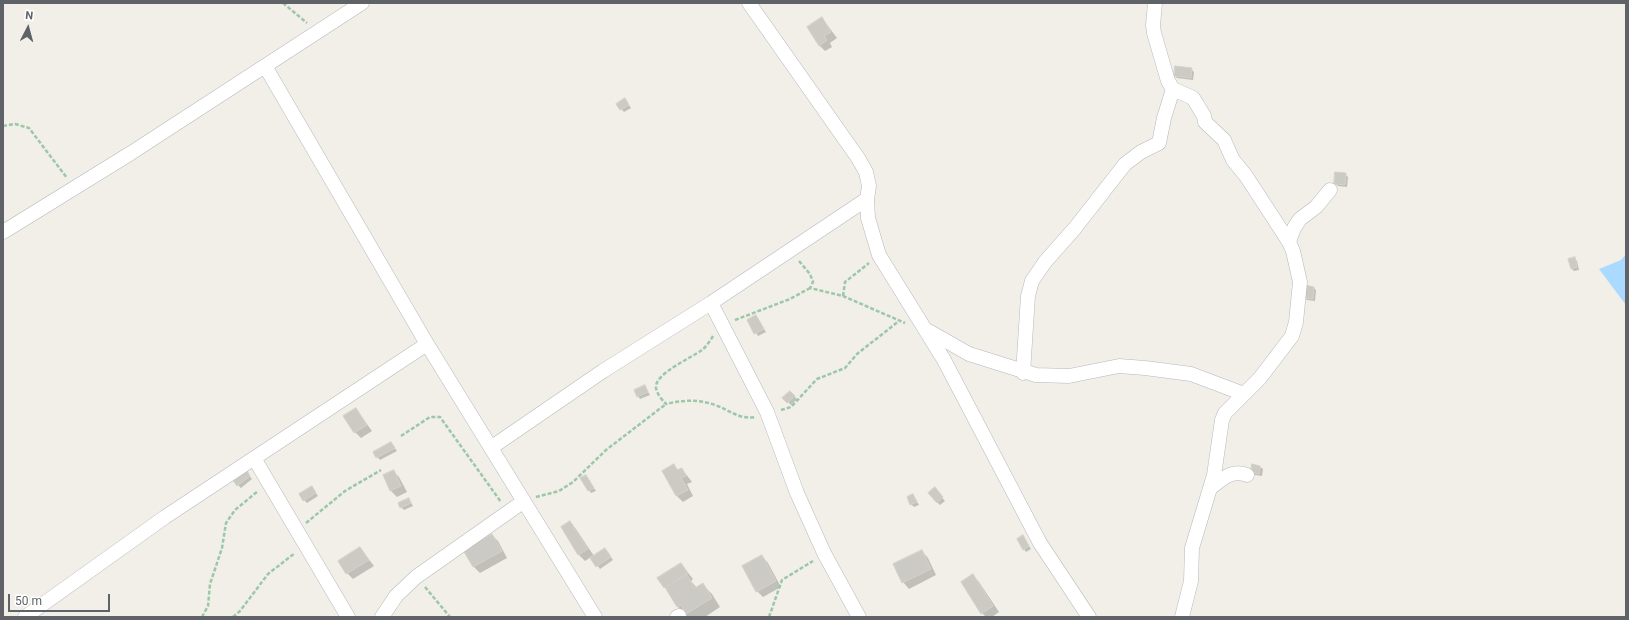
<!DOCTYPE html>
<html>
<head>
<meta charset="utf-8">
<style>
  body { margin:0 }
  #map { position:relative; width:1629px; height:620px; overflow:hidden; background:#f1efe8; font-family:Roboto,sans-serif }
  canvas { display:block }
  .frame { position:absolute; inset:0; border:4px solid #5f6368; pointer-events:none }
  .north { position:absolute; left:8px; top:8px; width:40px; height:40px; -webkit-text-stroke:3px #fff; paint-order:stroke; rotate:6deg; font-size:11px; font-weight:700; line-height:16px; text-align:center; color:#5f6368 }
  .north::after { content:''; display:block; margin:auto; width:14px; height:18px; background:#5f6368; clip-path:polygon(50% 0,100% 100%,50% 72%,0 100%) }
  .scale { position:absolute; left:8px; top:594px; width:102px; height:18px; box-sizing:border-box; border:2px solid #5f6368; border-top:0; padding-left:5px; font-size:12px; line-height:14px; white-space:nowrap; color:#5f6368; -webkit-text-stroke:3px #fff; paint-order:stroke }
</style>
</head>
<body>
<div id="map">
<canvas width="1629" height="620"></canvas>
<div class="frame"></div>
<div class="north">N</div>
<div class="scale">50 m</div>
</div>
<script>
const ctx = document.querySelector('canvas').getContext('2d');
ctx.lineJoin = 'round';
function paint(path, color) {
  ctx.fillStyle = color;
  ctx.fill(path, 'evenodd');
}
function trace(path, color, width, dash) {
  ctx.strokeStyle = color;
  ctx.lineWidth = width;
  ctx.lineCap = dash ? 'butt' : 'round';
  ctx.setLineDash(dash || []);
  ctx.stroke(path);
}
paint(new Path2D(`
  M1626,254v51l-27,-36 22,-9z`), '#aadaff');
paint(new Path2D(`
  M822,18l15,20 -7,5 2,4 -7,4 -6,-6z
  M1191,69l3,3 -1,8 -16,-2 -2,-2z
  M627,102l4,6 -7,4 -7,-8z
  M1345,174l3,3 -1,10 -9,-1 -3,-2z
  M1574,258l3,3 2,9 -5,1 -3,-3z
  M1314,288l2,2 -1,11 -8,-1 -2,-3z
  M756,316l10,16 -8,4 -10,-16z
  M645,387l5,8 -10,4 -2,-3z
  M790,392l7,7 -6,6 -7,-7z
  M356,409l16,22 -11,7 -6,-6z
  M391,443l6,8 -17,9 -6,-7z
  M674,465l5,6 3,-2 10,13 -5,2 6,12 -10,6 -6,-6 -14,-25z
  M1253,465l7,2 3,2 -1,7 -7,-1 -3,-3z
  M393,471l6,6 8,15 -10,5 -6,-6z
  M248,474l4,5 -11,9 -3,-3z
  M586,476l10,15 -5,2 -2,-3z
  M312,487l6,9 -11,7 -3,-3z
  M937,492l8,9 -5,4 -3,-3z
  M913,495l6,10 -5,2 -3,-3z
  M409,499l4,7 -9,4 -3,-3z
  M570,522l6,7 18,27 13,-4 6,8 -13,9 -9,-12 -6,4 -6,-6 -17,-28z
  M492,535l6,6 9,17 -27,15 -6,-6 -10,-17z
  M1025,540l6,9 -5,3 -2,-3z
  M360,548l14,18 -21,13 -6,-6z
  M922,551l6,7 8,17 -27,14 -6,-7z
  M762,556l6,7 13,24 -18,10 -6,-6z
  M681,564l12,15 -2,2 6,7 5,-4 10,10 8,13 -15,10h-14l-4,-1 -9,-9 -19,-29z
  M973,576l6,6 20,30 -7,5h-6l-4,-4z`), '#0003');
const building = new Path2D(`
  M822,17l9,15 -7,4 3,4 -8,6 -12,-19z
  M1175,66l17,2 -1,10 -17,-2z
  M625,98l4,7 -9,5 -4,-6z
  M1335,172l11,1 -1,12 -11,-1z
  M1575,257l2,10 -6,2 -3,-10z
  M1305,285l9,2 -1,12 -9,-1z
  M756,315l8,14 -10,5 -7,-14z
  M645,385l3,7 -11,5 -3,-7z
  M790,391l5,5 -8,7 -5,-5z
  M356,408l11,17 -13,8 -11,-17z
  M391,442l4,6 -19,10 -3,-6z
  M674,464l3,6 5,-2 4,8 -5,2 7,12 -12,6 -14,-25z
  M1252,464l8,2 -1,8 -8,-2z
  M246,469l4,7 -13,10 -5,-7z
  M394,470l7,16 -11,5 -7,-16z
  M586,475l8,13 -6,3 -8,-13z
  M312,486l4,7 -13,8 -4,-7z
  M935,487l8,10 -6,6 -9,-10z
  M913,494l4,8 -7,3 -3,-8z
  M409,498l2,5 -11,5 -2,-5z
  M570,521l18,28 -10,6 -17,-28z
  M492,534l10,17 -29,16 -10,-17z
  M1023,535l6,11 -6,4 -6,-11z
  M360,547l9,13 -23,14 -8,-13z
  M605,548l6,9 -15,10 -6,-9z
  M922,550l9,19 -29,14 -9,-19z
  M762,555l14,26 -20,11 -14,-26z
  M681,563l7,10 -24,15 -7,-10z
  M973,574l20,32 -12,8 -20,-32z
  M687,575l8,13 8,-5 9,15 -26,16 -5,-9 -4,2 -11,-18z`);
paint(building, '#cccac5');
trace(building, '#d6d1c6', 1);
const minor = new Path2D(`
  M749,3l109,155 8,14 3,14 -2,13 1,19 11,37 65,105 96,183 49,74
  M1155,3l-2,22 1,8 14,48 5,8 20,9 11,18 1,6 19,18 9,20 13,16 43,66 4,9 7,31 -4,40 -4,14 -32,42 -35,35 -3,7 -8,55 -22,73 -1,33 -9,36
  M265,66l162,278 168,273
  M3,232l128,-79 231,-150
  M1289,242l5,-14 6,-9 16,-12 14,-17
  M711,303l56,109 30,81 27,60 35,64
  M925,329l44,25 67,21 33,1 50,-10 26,2 46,6 53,20
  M1023,373l5,-77 4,-15 13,-19 30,-34 50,-64 16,-12 18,-9 5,-25 9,-29
  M492,447l111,-76 108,-68 156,-104
  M254,458l94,159
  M1210,488c13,-9 21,-19 37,-13
  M25,617l140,-100 262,-173
  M382,617l14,-21 20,-19 108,-76
  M677,617l2,-1`);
trace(minor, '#b5b8bc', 15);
trace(new Path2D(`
  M283,3l24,20
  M3,126l12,-2 14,4 38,50
  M799,261l11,13 3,8 -3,6 33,8 62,27
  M843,296l2,-14 24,-19
  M735,320l55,-21 20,-11
  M713,336c-3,5 -7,11 -11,14 -11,8 -48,24 -46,38 1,6 6,12 10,16 15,-4 33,-5 49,1 15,5 24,15 40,12
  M781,410l10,-3 26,-28 28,-11 12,-14 42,-33
  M401,436l29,-19h10l61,85
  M536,497l23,-6 14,-9 33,-32 60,-46
  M306,523l39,-32 36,-21
  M425,587l25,30
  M202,617l6,-11 2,-22 12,-36 4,-25 9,-13 23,-19
  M233,617l7,-6 28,-37 27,-21
  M769,617l13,-37 31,-19`), '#9cc7a9', 2.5, [4, 2]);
trace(minor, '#fff', 14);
</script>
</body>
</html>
